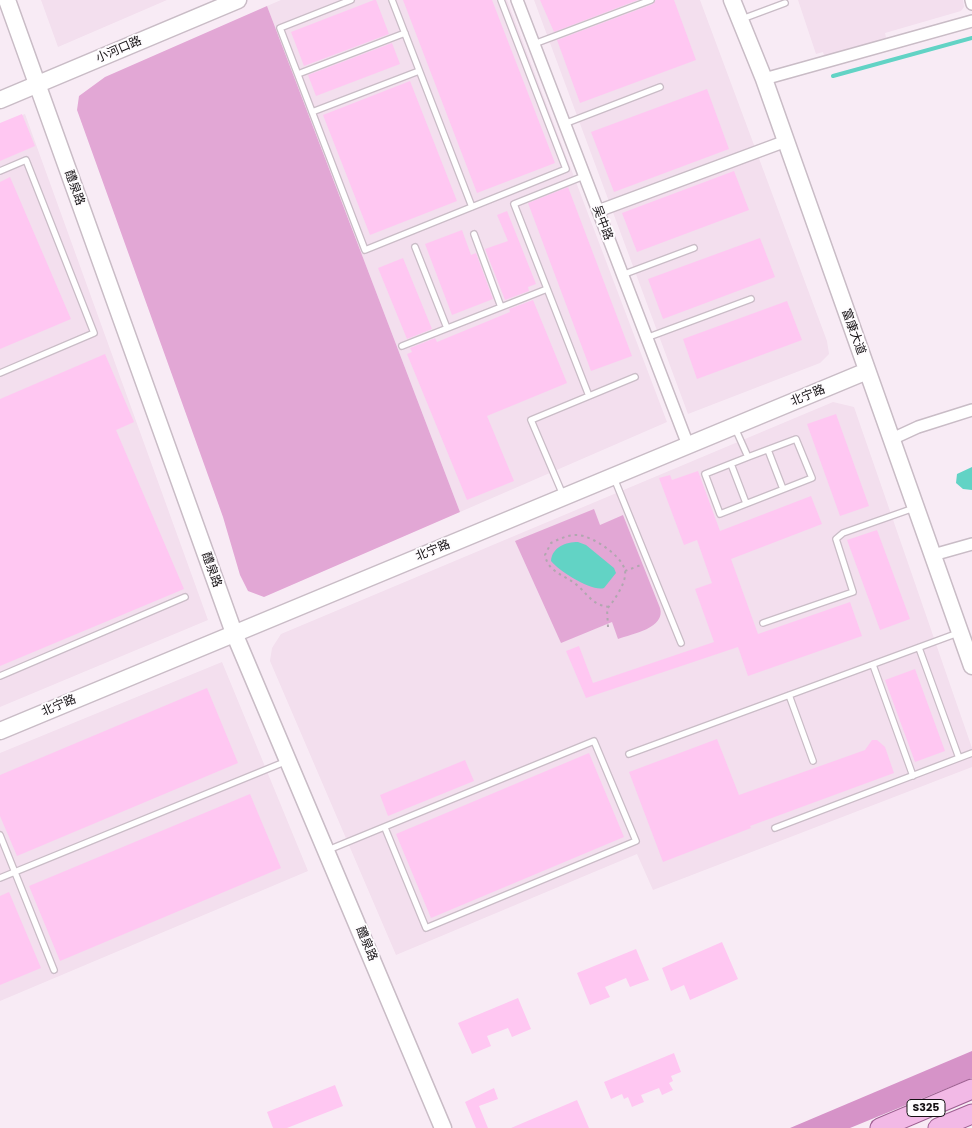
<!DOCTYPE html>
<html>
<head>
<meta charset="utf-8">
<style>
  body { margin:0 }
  canvas { display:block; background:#f8ebf5 }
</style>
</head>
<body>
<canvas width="972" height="1128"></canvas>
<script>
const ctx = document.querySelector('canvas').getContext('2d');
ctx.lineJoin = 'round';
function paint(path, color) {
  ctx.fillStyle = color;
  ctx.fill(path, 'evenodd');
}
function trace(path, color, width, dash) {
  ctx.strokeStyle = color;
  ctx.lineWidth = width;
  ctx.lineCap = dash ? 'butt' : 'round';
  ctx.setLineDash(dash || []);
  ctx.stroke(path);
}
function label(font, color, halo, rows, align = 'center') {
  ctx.font = font + ' Poppins,"Noto Sans SC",sans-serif';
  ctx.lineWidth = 4;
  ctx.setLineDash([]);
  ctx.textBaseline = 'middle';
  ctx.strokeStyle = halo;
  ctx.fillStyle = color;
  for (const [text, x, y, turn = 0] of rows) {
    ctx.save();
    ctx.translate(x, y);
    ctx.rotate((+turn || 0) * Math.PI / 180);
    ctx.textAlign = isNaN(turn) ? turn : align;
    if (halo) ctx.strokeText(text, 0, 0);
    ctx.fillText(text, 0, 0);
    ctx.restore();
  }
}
paint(new Path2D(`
  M41,0h126l-109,47z
  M281,0h226l160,422 -207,90 -193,-506z
  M534,0h166l127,341 2,13 -9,9 -132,51z
  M798,0h165l1,7 -3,4 -76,22 2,9 -62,17 -2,-7 -7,2z
  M25,114l183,506 -208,87v-583z
  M833,402l21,5 118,341v19l-319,123 -16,-36 -241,101 -126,-294 2,-13 9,-14z
  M222,662l86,209 -308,130v-248z`), '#f3dfee');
paint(new Path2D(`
  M267,6l193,506 -196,85 -16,-6 -8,-16 -17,-58 -146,-407 2,-14 26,-19z
  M594,509l6,16 23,-10 37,93c6,20 -28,26 -42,31l-6,-17 -51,21 -46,-102z`), '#e2a7d5');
paint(new Path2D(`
  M972,1051v27l-122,50h-60z`), '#d693c8');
paint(new Path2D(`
  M972,467v23l-9,-1 -7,-6 1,-9z
  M578,542l8,3 28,23 2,5 -12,15c-12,4 -45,-17 -53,-27 1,-14 15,-19 27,-19z`), '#62d3c5');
trace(new Path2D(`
  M833,76l139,-38`), '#62d3c5', 4);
paint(new Path2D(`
  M374,0h2l13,34 -85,32 -13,-34z
  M403,0h89l63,163 -78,30z
  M540,0h98l-84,32z
  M656,0h18l22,60 -116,43 -23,-63 96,-36z
  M392,43l8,21 -84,32 -8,-21z
  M410,81l47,120 -87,34 -47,-120z
  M707,89l22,60 -115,43 -23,-60z
  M22,114l13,32 -35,15v-38z
  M734,171l15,39 -112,42 -15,-39z
  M10,177l61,142 -71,30v-167z
  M568,187l64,169 -41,15 -63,-168z
  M507,211l29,73 -8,3 1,4 -24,9 -20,-51 23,-8 -11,-26z
  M462,230l9,25 5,-2 17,46 -41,16 -27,-71z
  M760,238l15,39 -112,42 -15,-40z
  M403,258l29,71 -25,10 -29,-71z
  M533,300l34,83 -80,33 27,65 -47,19 -60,-146 5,-2 -2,-4 25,-10 2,4 73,-30 -1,-3z
  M787,301l15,39 -105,39 -14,-40z
  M105,354l29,68 -18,8 68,159 -184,77v-267z
  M836,414l33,92 -29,10 -33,-92z
  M698,471l22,60 91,-35 11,28 -91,35 27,75 92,-32 12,34 -114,40 -10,-29 -152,51 -20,-47 13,-5 14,37 121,-41 -19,-53 17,-6 -15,-43 -13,5 -25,-67 11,-3 2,5z
  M877,530l33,89 -30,11 -33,-90z
  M915,669l30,82 -30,11 -30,-82z
  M207,688l31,75 -221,93 -17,-40v-41z
  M717,739l22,56 126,-45 7,-10h5l8,7 9,26 -144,53 1,2 -88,34 -34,-90z
  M589,753l35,84 -193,81 -35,-84z
  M465,760l9,21 -86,35 -8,-21z
  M250,794l31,74 -221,93 -31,-75z
  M9,892l32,76 -41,17v-89z
  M722,942l16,37 -48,21 -6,-15 -13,6 -9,-23z
  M636,949l13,31 -19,7 -4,-9 -21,9 5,10 -20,8 -13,-32z
  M518,998l13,31 -19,8 -4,-9 -21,8 4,10 -19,8 -14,-31z
  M674,1053l7,19 -10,4 2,5 -4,2 4,7 -11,5 -3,-7 -18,7 3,7 -12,5 -4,-10 -4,2 -2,-5 -11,5 -7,-17z
  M335,1085l8,21 -56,22h-14l-6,-16z
  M494,1088l4,11 -19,7 9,22h-12l-11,-26z
  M577,1100l12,28h-78z`), '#ffc7f2');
const lane = new Path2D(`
  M351,0l-71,28 85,222 201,-81 -65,-169
  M392,0l80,207
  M742,19l43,-16
  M534,44l117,-44
  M298,74l107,-41
  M312,112l107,-41
  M564,124l96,-37
  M0,171l26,-11 68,173 -94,40
  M584,176l-70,28 75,192
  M474,234l27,73
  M415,247l32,81
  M622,275l72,-27
  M646,338l105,-39
  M402,346l145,-57
  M735,428l13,29 48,-18 16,39 -92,36 -15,-40 43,-17
  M768,450l15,39
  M731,464l15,39
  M614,478l67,165
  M563,495l-32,-75 104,-43
  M763,623l90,-31 -17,-53 7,-6 71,-25
  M919,648l40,110
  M873,665l40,111
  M0,676l185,-79
  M789,695l24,66
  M629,754l329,-121
  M775,828l197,-75
  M0,835l54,135
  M328,850l266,-109 42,100 -210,87 -41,-100
  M0,878l287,-117`);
const street = new Path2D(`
  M517,0l171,445
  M971,0l1,4
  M764,79l208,-58
  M598,211l188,-70
  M892,439l26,-12 54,-17
  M933,555l39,-11`);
const secondary = new Path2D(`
  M7,0l227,633 209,495
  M732,0l32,79 208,587
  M0,100l238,-100
  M0,731l867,-360`);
const primary = new Path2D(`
  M880,1128l92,-39
  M938,1128l34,-14`);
trace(lane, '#c9bcc6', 8);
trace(street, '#c9bcc6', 14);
trace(secondary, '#c9bcc6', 19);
trace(primary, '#9e6092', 21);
trace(new Path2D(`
  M625,571l16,-6
  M608,627l-1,-18c7,-8 20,-27 18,-38 -2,-15 -34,-36 -48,-36 -10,0 -18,4 -26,8l-6,12c3,18 21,20 33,31 11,10 15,19 31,21`), '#b1a7af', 2, [2.5, 4]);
trace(lane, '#fff', 5.5);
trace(street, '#fff', 11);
trace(secondary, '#fff', 16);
trace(primary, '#f2b9e6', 19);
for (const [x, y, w] of [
  [926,1108,38]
]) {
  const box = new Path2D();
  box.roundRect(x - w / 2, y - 8.5, w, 17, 4);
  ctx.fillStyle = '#fefcfe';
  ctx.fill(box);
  trace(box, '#141013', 1);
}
label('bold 11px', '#141013', null, [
  ["S325",926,1108]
]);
label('12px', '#141013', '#fefcfe', [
  ["小河口路",119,50,-23],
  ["醴泉路",74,188,70],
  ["吴中路",602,223,69],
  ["富康大道",853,332,70],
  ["北宁路",808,396,-22],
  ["北宁路",433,551,-22],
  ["醴泉路",211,570,70],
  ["北宁路",59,706,-23],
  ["醴泉路",366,944,67]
]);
</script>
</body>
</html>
